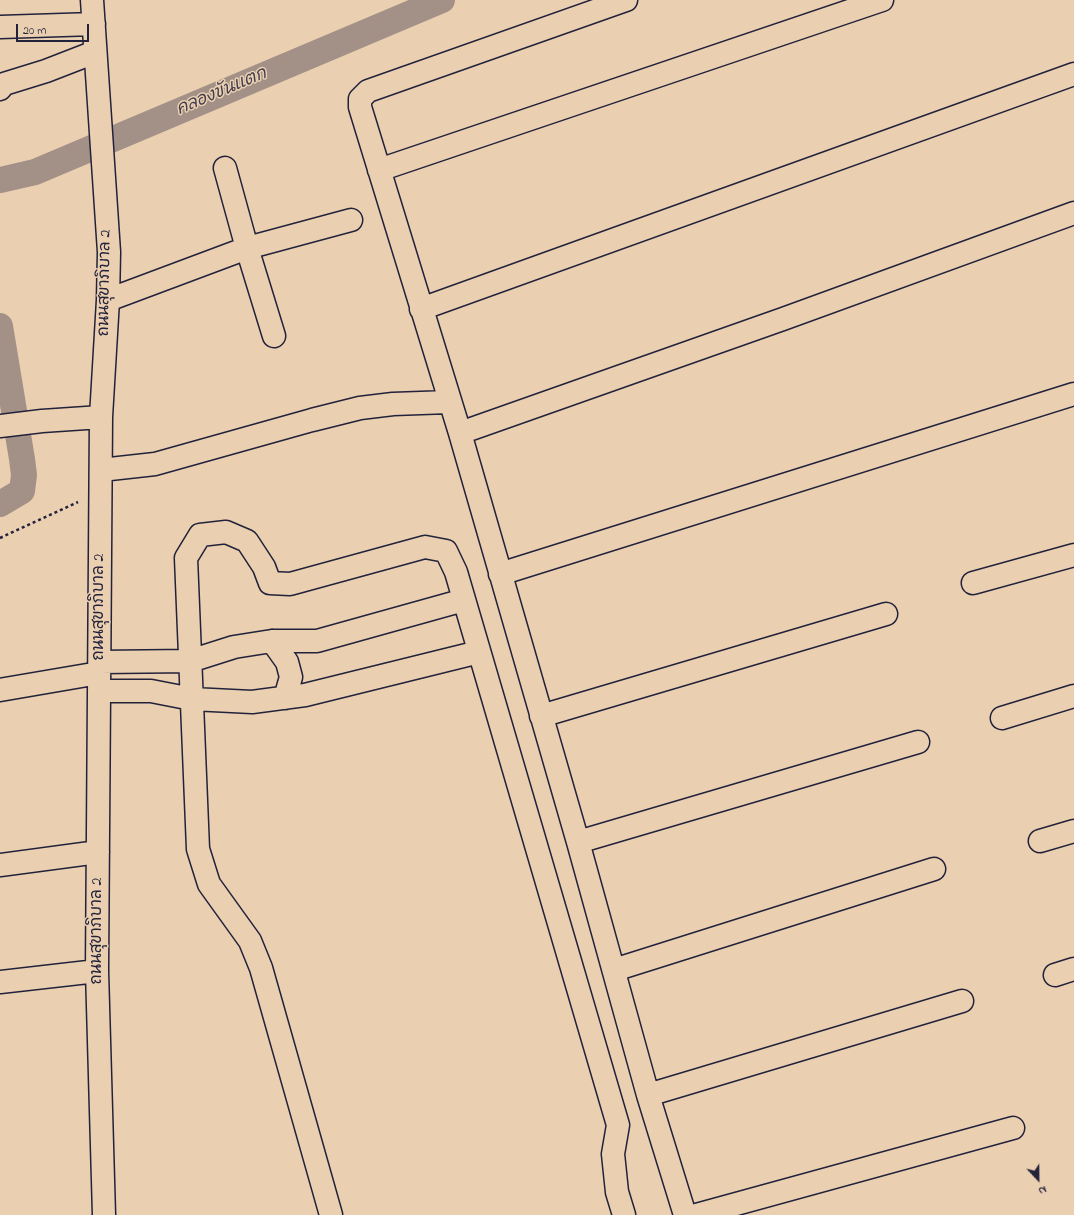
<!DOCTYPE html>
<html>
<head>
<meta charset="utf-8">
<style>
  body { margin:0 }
  #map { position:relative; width:1074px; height:1215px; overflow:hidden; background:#eacfb1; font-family:"Indie Flower",sans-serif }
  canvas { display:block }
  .north { position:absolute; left:1018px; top:1159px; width:40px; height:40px; -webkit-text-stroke:3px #eacfb1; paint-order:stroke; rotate:158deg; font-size:11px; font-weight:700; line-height:16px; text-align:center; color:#22223b }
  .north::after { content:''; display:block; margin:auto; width:14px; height:18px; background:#22223b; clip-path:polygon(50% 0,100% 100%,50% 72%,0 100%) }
  .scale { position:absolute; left:16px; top:24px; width:73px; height:18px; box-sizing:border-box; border:2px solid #22223b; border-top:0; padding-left:5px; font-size:12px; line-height:14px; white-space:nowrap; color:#22223b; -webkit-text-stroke:3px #eacfb1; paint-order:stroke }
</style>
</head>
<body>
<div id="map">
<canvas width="1074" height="1215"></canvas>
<div class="north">N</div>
<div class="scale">20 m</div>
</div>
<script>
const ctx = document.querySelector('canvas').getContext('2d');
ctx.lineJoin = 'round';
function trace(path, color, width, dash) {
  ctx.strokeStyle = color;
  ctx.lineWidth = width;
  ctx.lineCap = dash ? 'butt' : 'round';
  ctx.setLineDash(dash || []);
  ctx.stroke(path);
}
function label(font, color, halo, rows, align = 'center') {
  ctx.font = font + ' "Indie Flower","Playpen Sans Thai",sans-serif';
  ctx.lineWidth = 3;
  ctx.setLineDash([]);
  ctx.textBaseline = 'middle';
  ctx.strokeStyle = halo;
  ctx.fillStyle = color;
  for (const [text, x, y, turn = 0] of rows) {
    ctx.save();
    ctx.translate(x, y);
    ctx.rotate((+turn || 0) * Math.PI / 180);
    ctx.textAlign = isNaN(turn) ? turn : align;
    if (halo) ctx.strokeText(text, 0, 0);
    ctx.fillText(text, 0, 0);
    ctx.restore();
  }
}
trace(new Path2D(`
  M0,180l35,-8 407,-172
  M0,326l22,133 2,16 -2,16 -22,13`), '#a39187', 26);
const minor = new Path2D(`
  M92,0l17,252 -1,48 -7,117 -4,554 7,244
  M626,0l-258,91 -8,8v8l100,326 118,409 70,253 37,120
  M0,27l94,-3
  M0,89l4,-5 42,-13 49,-19
  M225,168l22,80 27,88
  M379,170l503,-170
  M108,300l139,-52 104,-28
  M421,309l653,-235
  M0,426l42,-5 59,-4
  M460,433l323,-114 291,-106
  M101,470l54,-6 157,-44 48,-12 33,-4 56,-2
  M500,574l574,-180
  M973,583l101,-28
  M272,641l15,21 4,15 -6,21
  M100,662l90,-1 44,-14 38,-6h45l147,-41
  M0,690l99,-17
  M99,691h52l41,8 60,3 53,-7 174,-43
  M541,716l345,-102
  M1002,718l72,-22
  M1040,841l34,-10
  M578,842l340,-100
  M0,865l98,-13
  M614,970l320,-101
  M1055,975l19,-6
  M0,982l97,-11
  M648,1095l314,-94
  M331,1215l-70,-247 -11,-27 -41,-57 -11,-35 -12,-291 14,-23 26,-3 21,9 17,26 6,16 20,1 135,-37 21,4 10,21 162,553 -5,29 4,38 7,23
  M696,1215l317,-87`);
trace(minor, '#22223b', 25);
trace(new Path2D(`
  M0,538l78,-36`), '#22223b', 2.5, [3, 3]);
trace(minor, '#eacfb1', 22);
label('16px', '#22223b', '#eacfb1', [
  ["ถนนสุขาภิบาล 2",106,283,-89],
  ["ถนนสุขาภิบาล 2",100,607,-90],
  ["ถนนสุขาภิบาล 2",98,931,-90]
]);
label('italic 17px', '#423e4e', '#eacfb1', [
  ["คลองขันแตก",222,93,-23]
]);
</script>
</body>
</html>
